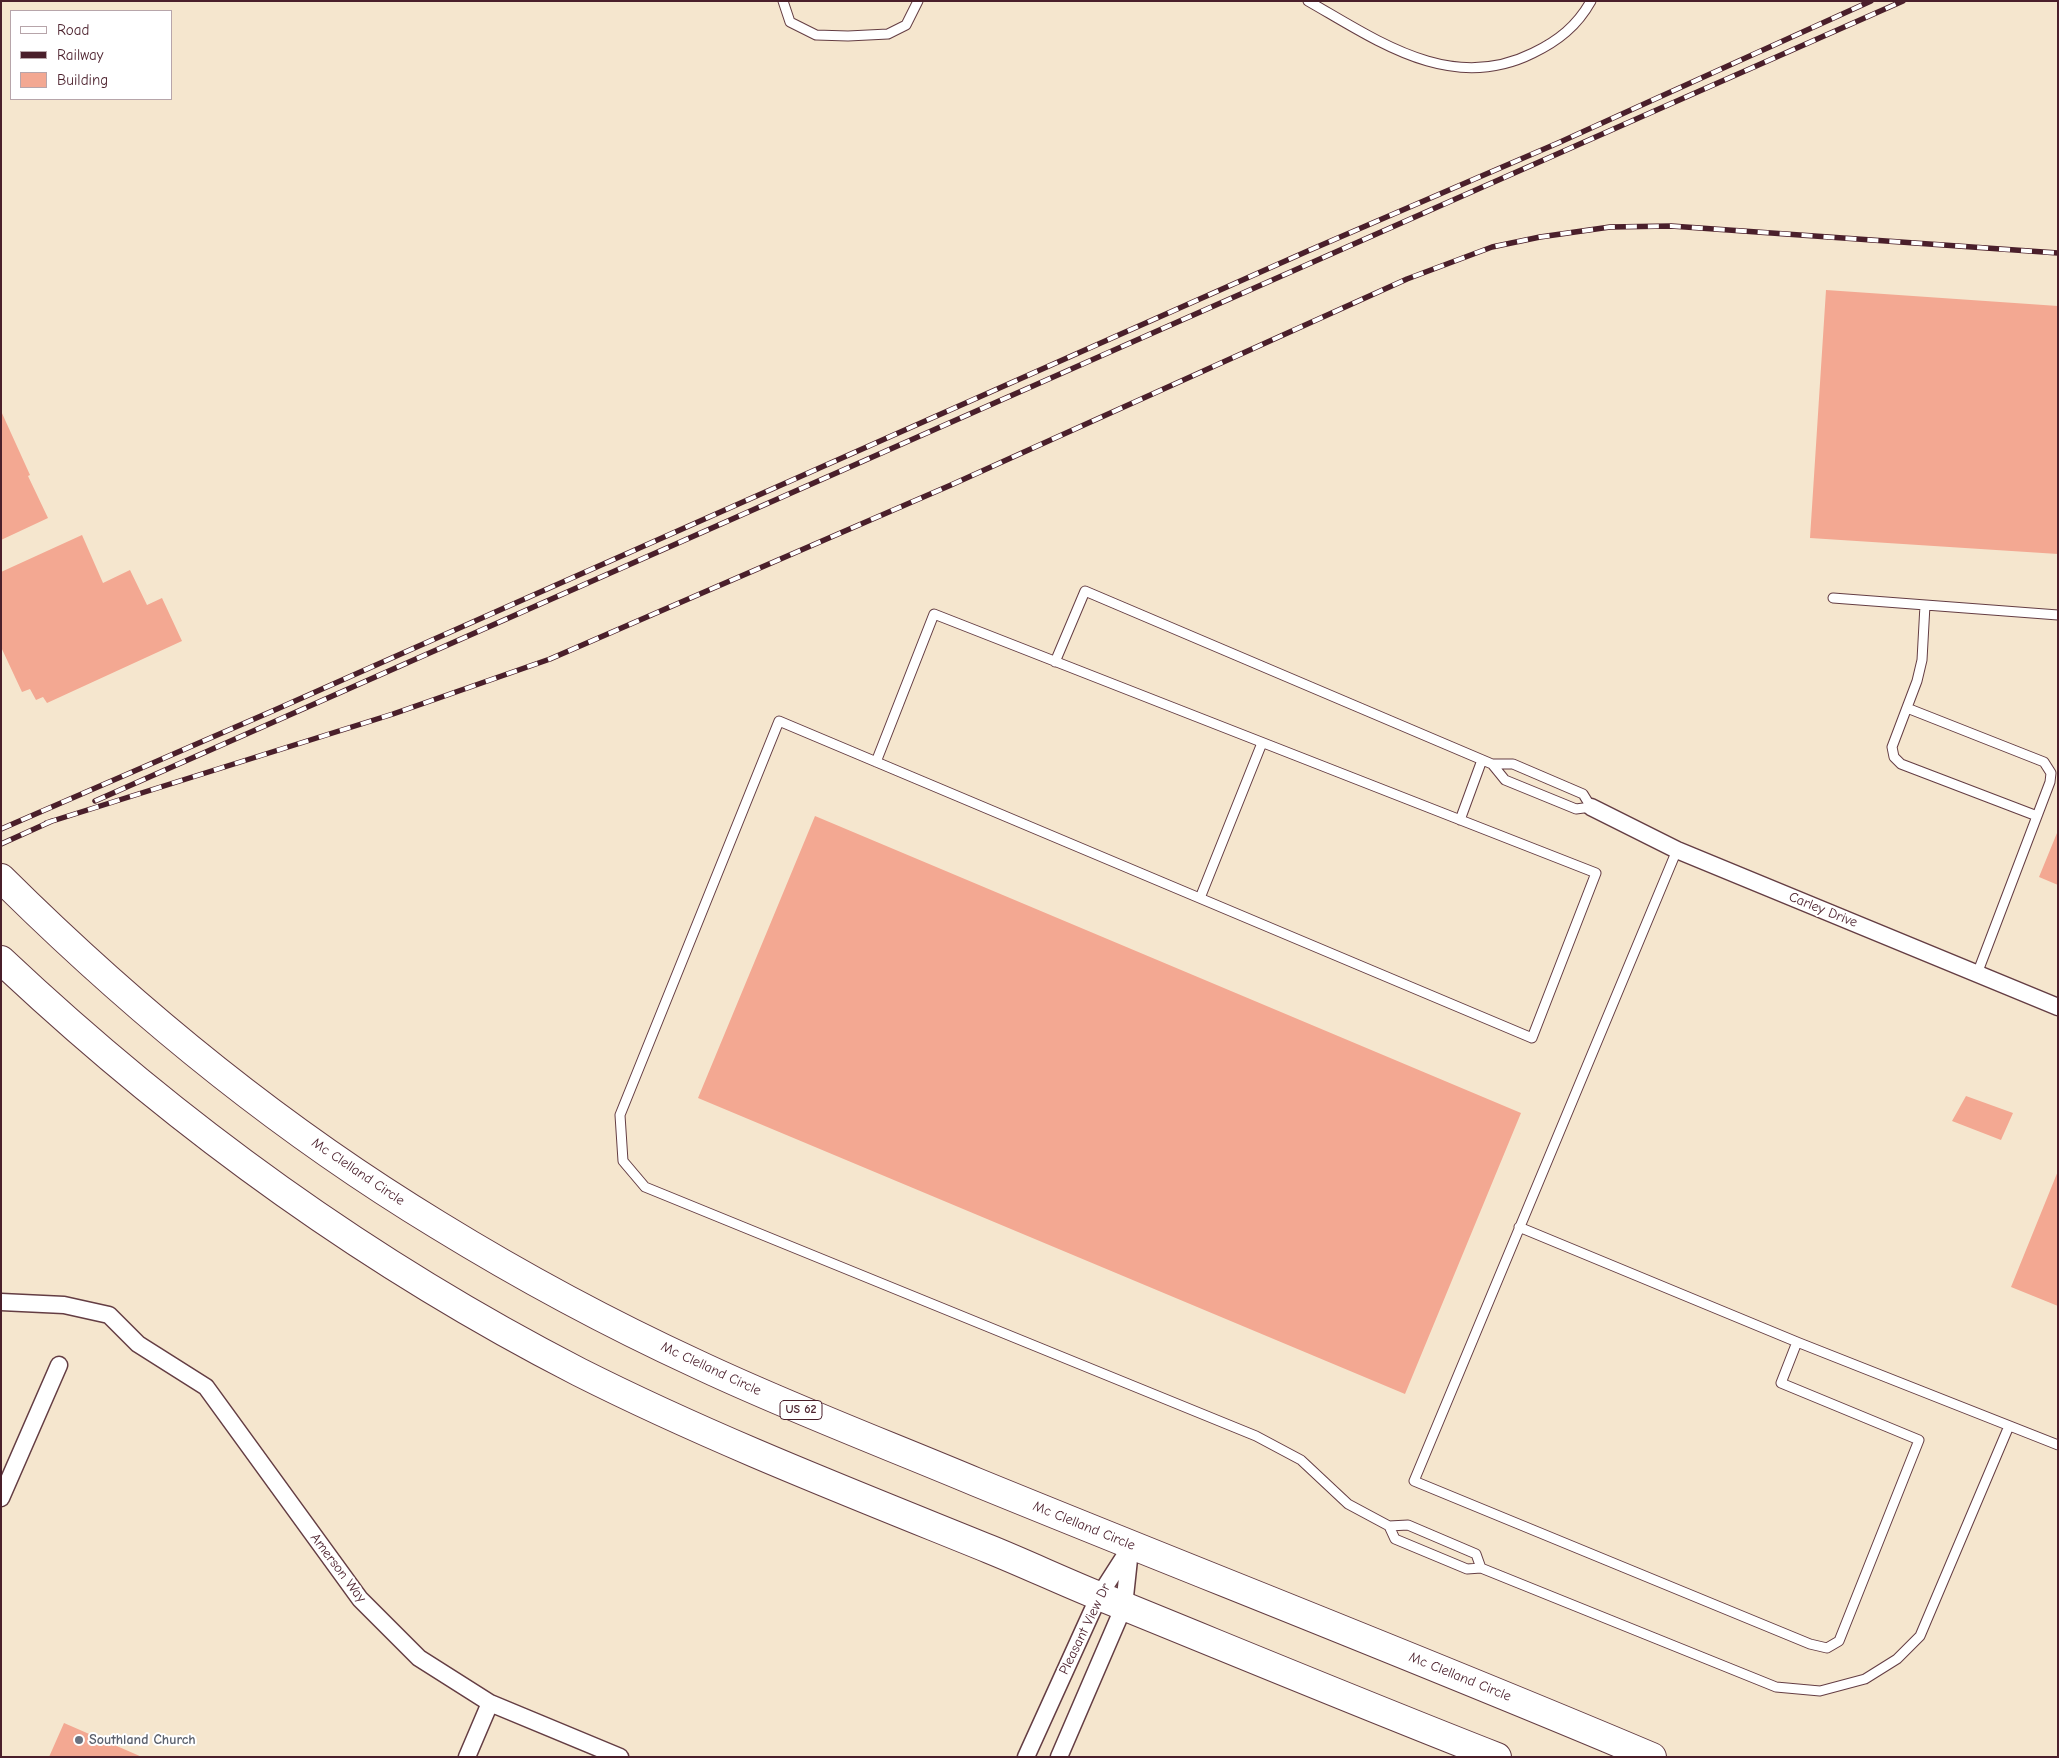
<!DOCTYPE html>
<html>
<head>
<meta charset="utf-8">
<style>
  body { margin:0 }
  #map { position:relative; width:2059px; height:1758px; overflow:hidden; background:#f5e6ce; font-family:"Comic Neue",sans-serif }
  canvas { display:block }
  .frame { position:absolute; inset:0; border:2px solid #4a1f2b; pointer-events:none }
  .legend { position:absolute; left:10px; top:10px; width:162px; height:90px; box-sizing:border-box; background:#fff; border:1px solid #b7a5aa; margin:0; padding:6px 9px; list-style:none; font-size:15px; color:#4a1f2b }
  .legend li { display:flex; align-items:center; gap:10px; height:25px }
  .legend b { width:25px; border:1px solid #b7a5aa }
</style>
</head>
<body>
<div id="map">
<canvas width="2059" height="1758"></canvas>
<div class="frame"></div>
<ul class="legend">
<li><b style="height:6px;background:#fff"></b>Road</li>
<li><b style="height:6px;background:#4a1f2b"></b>Railway</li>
<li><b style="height:14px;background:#f3a892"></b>Building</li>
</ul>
</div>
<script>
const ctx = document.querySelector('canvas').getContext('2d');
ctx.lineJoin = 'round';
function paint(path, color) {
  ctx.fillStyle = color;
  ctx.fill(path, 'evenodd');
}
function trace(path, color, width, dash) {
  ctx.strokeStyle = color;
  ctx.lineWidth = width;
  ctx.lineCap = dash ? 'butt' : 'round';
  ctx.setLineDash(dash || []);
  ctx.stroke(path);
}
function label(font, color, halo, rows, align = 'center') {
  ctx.font = font + ' "Comic Neue",sans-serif';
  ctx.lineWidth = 4;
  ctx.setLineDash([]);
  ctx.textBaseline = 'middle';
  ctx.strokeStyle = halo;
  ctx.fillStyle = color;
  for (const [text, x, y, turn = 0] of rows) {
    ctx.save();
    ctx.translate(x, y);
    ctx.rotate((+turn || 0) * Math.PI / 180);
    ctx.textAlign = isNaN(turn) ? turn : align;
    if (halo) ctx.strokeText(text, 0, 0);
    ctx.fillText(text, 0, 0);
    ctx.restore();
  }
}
paint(new Path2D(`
  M1826,290l232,16v248l-248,-16z
  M1,411l29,64 -2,1 20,42 -47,22z
  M82,535l21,48 27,-13 17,35 15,-7 20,43 -135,62 -4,-6 -7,3 -6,-11 -8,3 -21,-45v-75z
  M815,816l706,297 -116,281 -707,-296z
  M2057,833h1v52l-19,-8z
  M1966,1096l47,17 -12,27 -49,-19z
  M2058,1171v135l-47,-19z
  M64,1723l78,34h-93z`), '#f3a892');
const lane = new Path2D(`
  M783,1l7,21 26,13 32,1 40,-2 18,-9 12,-24
  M1308,1c70,40 143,93 225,52 25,-12 44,-27 58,-52
  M1833,598l225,17
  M1925,605l-3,55 -5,21 -25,66 2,10 7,7 136,52
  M1055,662l30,-71 407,173
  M1907,708l137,54 7,11 -1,9 -73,192
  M876,762l58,-148 662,259 -64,165c-251,-106 -502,-211 -753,-317l-159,394 3,46 22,26 611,249 45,24 47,44 41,22 19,-1 68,29 5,14
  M1492,764h21l70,30 8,13 -15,2 -71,-29z
  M1460,820l22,-60
  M1200,898l62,-155
  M1519,1227l278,115 -16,41 138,57 -80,201 -12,7 -17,-4 -396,-163 263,-631
  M1797,1342l261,103
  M1389,1526l6,13 72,30 14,-1 295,119 44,4 45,-12 32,-20 23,-23 89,-210`);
const street = new Path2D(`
  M1591,807l86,43 381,157
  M1,1302l63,3 45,10 29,29 68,43 154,212 59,59 71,45 130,54
  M1,1498l58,-133
  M467,1757l23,-54
  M1026,1757l73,-161 32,-50
  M1059,1757l65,-151 6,-56`);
const highway = new Path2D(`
  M1,878c132,131 277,250 437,347 83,51 170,98 259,139 91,43 186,79 279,118 225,92 452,180 676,275
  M1,960c173,163 366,303 578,412 133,67 272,121 410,177 37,15 73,32 110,47 133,54 265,109 398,161`);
trace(lane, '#643d43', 11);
trace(street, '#643d43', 19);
trace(highway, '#643d43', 30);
trace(lane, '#fff', 9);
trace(street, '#fff', 16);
trace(highway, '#fff', 28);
const rail = new Path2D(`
  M95,801l1808,-800
  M46,823l347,-109 157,-55 401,-174 456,-206 85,-32 48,-10 70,-10 61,-1 387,27
  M1,829l276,-120 1033,-459 248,-107 313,-142
  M1,844l51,-23`);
trace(rail, '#4a1f2b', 5.5);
trace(rail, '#fff', 4, [11]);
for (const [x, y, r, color] of [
  [79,1740,5,"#6b7280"]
]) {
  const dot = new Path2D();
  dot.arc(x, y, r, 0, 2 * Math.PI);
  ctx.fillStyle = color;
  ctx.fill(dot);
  trace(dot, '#fff', 2);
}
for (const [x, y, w] of [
  [801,1410,42]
]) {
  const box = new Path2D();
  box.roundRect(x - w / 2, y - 9.5, w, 19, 4);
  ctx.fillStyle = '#fff';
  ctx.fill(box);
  trace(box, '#4a1f2b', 1);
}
label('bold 12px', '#4a1f2b', null, [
  ["US 62",801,1410]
]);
label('14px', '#4a1f2b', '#fff', [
  ["Carley Drive",1823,910,22],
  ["Mc Clelland Circle",358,1172,34],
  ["Mc Clelland Circle",711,1369,25],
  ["Mc Clelland Circle",1084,1526,22],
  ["Amerson Way",338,1568,53],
  ["Pleasant View Dr",1085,1629,-64],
  ["Mc Clelland Circle",1460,1677,22]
]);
label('bold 14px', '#5b616d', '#fff', [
  ["Southland Church",89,1740]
], 'left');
</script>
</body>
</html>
